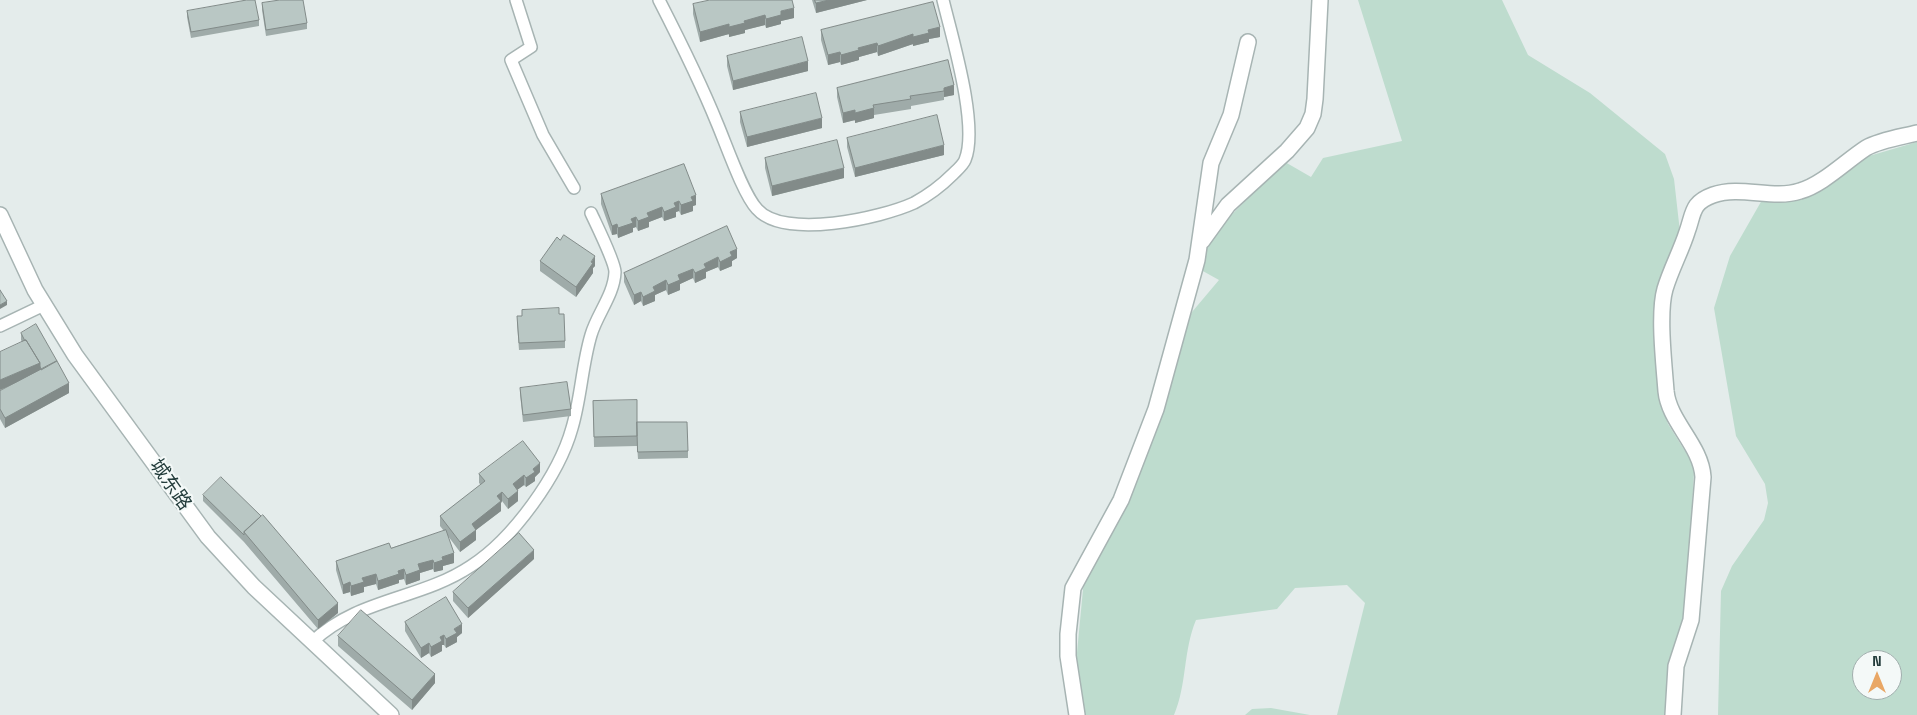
<!DOCTYPE html>
<html>
<head>
<meta charset="utf-8">
<style>
  body { margin:0 }
  #map { position:relative; width:1917px; height:715px; overflow:hidden; background:#e4eceb; font-family:"Space Grotesk",sans-serif }
  canvas { display:block }
  .north { position:absolute; left:1852px; top:650px; width:50px; height:50px; box-sizing:border-box; background:#f4f9f8; border:1px solid #a1aead; border-radius:50%; rotate:0deg; font-size:14px; font-weight:700; line-height:20px; text-align:center; color:#243d3c }
  .north::after { content:''; display:block; margin:auto; width:18px; height:22px; background:#e9a765; clip-path:polygon(50% 0,100% 100%,50% 72%,0 100%) }
</style>
</head>
<body>
<div id="map">
<canvas width="1917" height="715"></canvas>
<div class="north">N</div>
</div>
<script>
const ctx = document.querySelector('canvas').getContext('2d');
ctx.lineJoin = 'round';
function paint(path, color) {
  ctx.fillStyle = color;
  ctx.fill(path, 'evenodd');
}
function trace(path, color, width, dash) {
  ctx.strokeStyle = color;
  ctx.lineWidth = width;
  ctx.lineCap = dash ? 'butt' : 'round';
  ctx.setLineDash(dash || []);
  ctx.stroke(path);
}
function label(font, color, halo, rows, align = 'center') {
  ctx.font = font + ' "Space Grotesk","Noto Sans SC",sans-serif';
  ctx.lineWidth = 4;
  ctx.setLineDash([]);
  ctx.textBaseline = 'middle';
  ctx.strokeStyle = halo;
  ctx.fillStyle = color;
  for (const [text, x, y, turn = 0] of rows) {
    ctx.save();
    ctx.translate(x, y);
    ctx.rotate((+turn || 0) * Math.PI / 180);
    ctx.textAlign = isNaN(turn) ? turn : align;
    if (halo) ctx.strokeText(text, 0, 0);
    ctx.fillText(text, 0, 0);
    ctx.restore();
  }
}
paint(new Path2D(`
  M1358,0h144l26,55 62,38 75,61 9,25 6,53 -25,75 3,87 10,30 22,35 4,13 -8,144 -17,99h-332l28,-112 -18,-18 -52,3 -18,21 -81,11c-13,31 -9,65 -22,95h-91l-7,-52 8,-84 28,-48 46,-105 21,-83 13,-31 27,-32 -18,-10 6,-31 78,-77 26,15 12,-19 79,-17z
  M1917,142v573h-199l3,-124 11,-25 32,-46 4,-17 -3,-19 -29,-48 -22,-128 16,-52 32,-56 38,-1 9,-3 60,-40zM1862,660h30v30h-30z
  M1271,708l39,7h-65l7,-6z`), '#bedcce');
const lane = new Path2D(`
  M516,0l15,47 -20,13 32,75 31,53
  M659,0c21,41 41,81 58,123 9,21 26,71 40,86 27,31 124,9 157,-6 15,-8 27,-17 39,-29 4,-4 10,-9 12,-14 14,-34 -13,-123 -22,-160
  M0,326l44,-21
  M312,642c46,-44 108,-42 159,-76 42,-27 88,-91 101,-138 9,-30 10,-63 19,-93 6,-21 23,-40 24,-63 0,-10 -19,-48 -24,-59`);
const street = new Path2D(`
  M0,215l35,75 40,65 133,182 46,50 137,128
  M1202,241l26,-36 59,-54 20,-23 6,-14 2,-15 5,-99
  M1077,715l-9,-59v-22l5,-46 48,-88 35,-91 41,-149 14,-97 20,-48 17,-73
  M1673,715l3,-49 15,-46 12,-143c-2,-32 -34,-55 -37,-86 -2,-27 -8,-78 -1,-102 6,-20 16,-38 22,-57 7,-19 4,-29 26,-37 28,-10 59,5 87,-4 22,-6 46,-30 66,-43 14,-8 35,-11 51,-15`);
trace(lane, '#a7b4b3', 14);
trace(street, '#a7b4b3', 18);
trace(lane, '#fff', 11);
trace(street, '#fff', 15);
paint(new Path2D(`
  M812,0h55l-51,13z
  M933,2l7,35 -11,2v3l-16,4v-2l-35,12 -1,-4 -18,5v3l-18,5 -1,-3 -12,3 -7,-25v-10z
  M262,3l45,20v6l-41,7 -4,-26z
  M693,4l101,14 -13,3v3l-15,4 -1,-3 -20,5v3l-16,4v-3l-29,8 -7,-28z
  M187,11l72,9v6l-68,12 -4,-21z
  M727,56l81,15 -75,19 -6,-24z
  M948,60l6,35 -10,2v3l-33,6v3l-37,6v3l-19,5v-3l-12,3 -6,-26v-9z
  M740,112l82,16 -75,19 -7,-25z
  M847,138l97,17 -89,22 -8,-30z
  M765,158l79,20 -72,18 -7,-28z
  M684,164l12,41 -3,1v5l-12,4 -2,-4 -3,1v5l-12,4 -2,-4 -13,5v5l-11,4 -2,-4 -3,1v4l-15,6 -1,-4 -5,1 -11,-31v-10z
  M727,226l10,32 -5,3v5l-12,5 -2,-4 -12,5v6l-11,5 -2,-5 -13,6v6l-12,5 -2,-5 -11,5v6l-12,5 -2,-5 -7,4 -10,-23v-9z
  M540,261l55,5 -2,2v5l-17,24 -36,-26z
  M522,310l37,4 6,27v7l-46,2 -2,-27 5,-7z
  M21,333l48,60 -64,35 -5,-9v-28l16,-8 6,-41 -1,-2z
  M520,388l51,21v7l-48,6 -3,-28z
  M593,401l44,21 51,29v7l-50,1 -1,-15v2l-43,1z
  M540,472l-5,5v4l-9,6 -2,-2 -7,5 1,11 -10,8 -6,-8 -1,2v8l-25,19v10l-16,12 -12,-16 6,27 -11,3v4l-9,2 -1,-3 -13,4v7l-14,5 -2,-6 -5,1v3l-21,7 -2,-6 -12,3v5l-13,4 -1,-4 -7,2 -7,-24v-9l55,-13 53,-17 -4,-5v-10l41,-31 -2,-2v-9z
  M203,495l135,118 -20,16 -74,-87 -41,-41z
  M534,559l-66,59 -15,-17v-9z
  M405,622l57,11 -5,4v5l-11,6 -2,-3h-2v6l-11,6 -2,-4 -8,5 -16,-27z
  M338,636l97,47 -23,27 -74,-64z`), '#9faba9');
paint(new Path2D(`
  M829,0h38l-51,13v-10z
  M794,8v10l-13,3v3l-15,4v-9l15,-8z
  M765,15v10l-20,5v3l-16,4v-10l15,-6z
  M729,24v10l-29,8v-10z
  M940,27v10l-11,2v3l-16,4v-9l15,-7z
  M913,34v10l-35,12v-10z
  M877,43v9l-18,5v3l-18,5v-10l17,-7z
  M840,52v10l-12,3v-10z
  M808,61v10l-75,19v-9z
  M954,85v10l-10,2v-9z
  M874,108v10l-19,5v-10z
  M855,110v10l-12,3v-10z
  M822,118v10l-75,19v-10z
  M944,145v10l-89,22v-9z
  M844,168v10l-72,18v-10z
  M696,195v10l-3,1v5l-12,4v-10l10,-8z
  M679,201v10l-3,1v5l-12,4v-9l10,-9z
  M662,207v10l-13,5v5l-11,4v-10l9,-8z
  M636,217v10l-3,1v4l-15,6v-10l13,-9z
  M617,224v10l-5,1v-9z
  M737,249v9l-5,3v5l-12,5v-9l10,-10z
  M595,256v10l-2,2v5l-17,24v-10z
  M718,257v10l-12,5v6l-11,5v-10l9,-9z
  M693,269v9l-13,6v6l-12,5v-10l10,-10z
  M666,280v10l-11,5v6l-12,5v-9l10,-10z
  M641,292v9l-7,4v-10z
  M7,301v4l-7,4v-4z
  M40,363v10l-40,17v-10z
  M69,383v10l-64,35v-10z
  M540,463v9l-5,5v4l-9,6v-9l7,-9z
  M524,475v10l-11,8v-9z
  M518,491v10l-10,8v-10z
  M502,492v9l-1,2v8l-29,22v-9l25,-28z
  M476,530v10l-16,12v-10z
  M534,550v9l-66,59v-10z
  M454,553v10l-11,3v4l-9,2v-9l8,-6z
  M433,560v9l-13,4v7l-14,5v-10l12,-11z
  M404,569v10l-5,1v3l-21,7v-9l20,-10z
  M376,574v10l-12,3v5l-13,4v-10l11,-8z
  M350,582v10l-7,2v-9z
  M338,603v10l-20,16v-9z
  M462,624v9l-5,4v5l-11,6v-9l8,-10z
  M444,635v10h-2v6l-11,6v-10l9,-10z
  M429,643v10l-8,5v-10z
  M435,674v9l-23,27v-10z`), '#828b89');
const building = new Path2D(`
  M247,0h8l4,20 -68,12 -4,-21z
  M280,0h23l4,23 -41,7 -4,-27z
  M710,0h82l2,8 -13,3v4l-15,4 -1,-4 -21,6 1,2 -16,4v-3l-29,8 -7,-28z
  M815,0h14l-13,3z
  M933,2l7,25 -12,3 1,3 -16,4v-3l-35,12 -1,-3 -19,5 1,2 -18,5 -1,-3 -12,3 -7,-25z
  M802,37l6,24 -75,20 -6,-25z
  M948,60l6,25 -10,3v3l-34,5 1,3 -38,6 1,3 -19,5v-3l-12,3 -6,-25z
  M816,93l6,25 -75,19 -7,-25z
  M937,115l7,30 -89,23 -8,-30z
  M837,140l7,28 -72,18 -7,-28z
  M684,164l12,31 -5,2 2,4 -12,4 -2,-4 -5,2 2,4 -12,5 -2,-5 -15,6 2,4 -11,4 -2,-4 -5,2 2,4 -15,5 -1,-4 -5,2 -11,-32z
  M727,226l10,23 -7,3 2,4 -12,6 -2,-5 -14,7 2,4 -11,5 -2,-4 -15,6 2,5 -12,5 -2,-5 -13,7 2,4 -12,6 -2,-5 -7,3 -10,-22z
  M564,235l31,21 -4,6 2,1 -17,24 -36,-26 17,-24 3,3z
  M0,290l7,11 -7,4z
  M559,308v6h5l1,27 -46,2 -2,-27h5v-6z
  M36,324l21,37 -16,9 -1,-4v-3l-14,-23 -1,1 -4,-8z
  M26,340l14,23 -40,17v-28z
  M57,361l12,22 -64,35 -5,-9v-18z
  M567,382l4,27 -48,6 -3,-27z
  M637,400v36l-43,1 -1,-36z
  M637,422h50l1,29 -50,1z
  M523,441l17,22 -7,6 2,3 -9,6 -2,-3 -11,9 5,7 -10,8 -6,-7 -5,4 4,5 -29,23 4,6 -16,12 -20,-26 45,-35 -6,-7z
  M221,477l40,39 -17,16v3l-41,-40z
  M263,515l75,88 -20,17 -74,-88z
  M446,530l8,23 -12,4 1,3 -9,3 -1,-3 -15,4 2,6 -14,5 -2,-6 -6,2 1,3 -21,7 -2,-7 -14,4 2,4 -13,4 -1,-4 -7,3 -7,-24 53,-18 2,5z
  M519,533l15,17 -66,58 -15,-16z
  M446,597l16,27 -8,5 3,4 -11,6 -2,-4 -4,2 2,4 -11,6 -2,-4 -8,5 -16,-26z
  M361,610l74,64 -23,26 -74,-64z`);
paint(building, '#b9c7c4');
trace(building, '#828b89', 1);
label('19px', '#243d3c', '#f4f9f8', [
  ["城东路",170,485,55]
]);
</script>
</body>
</html>
